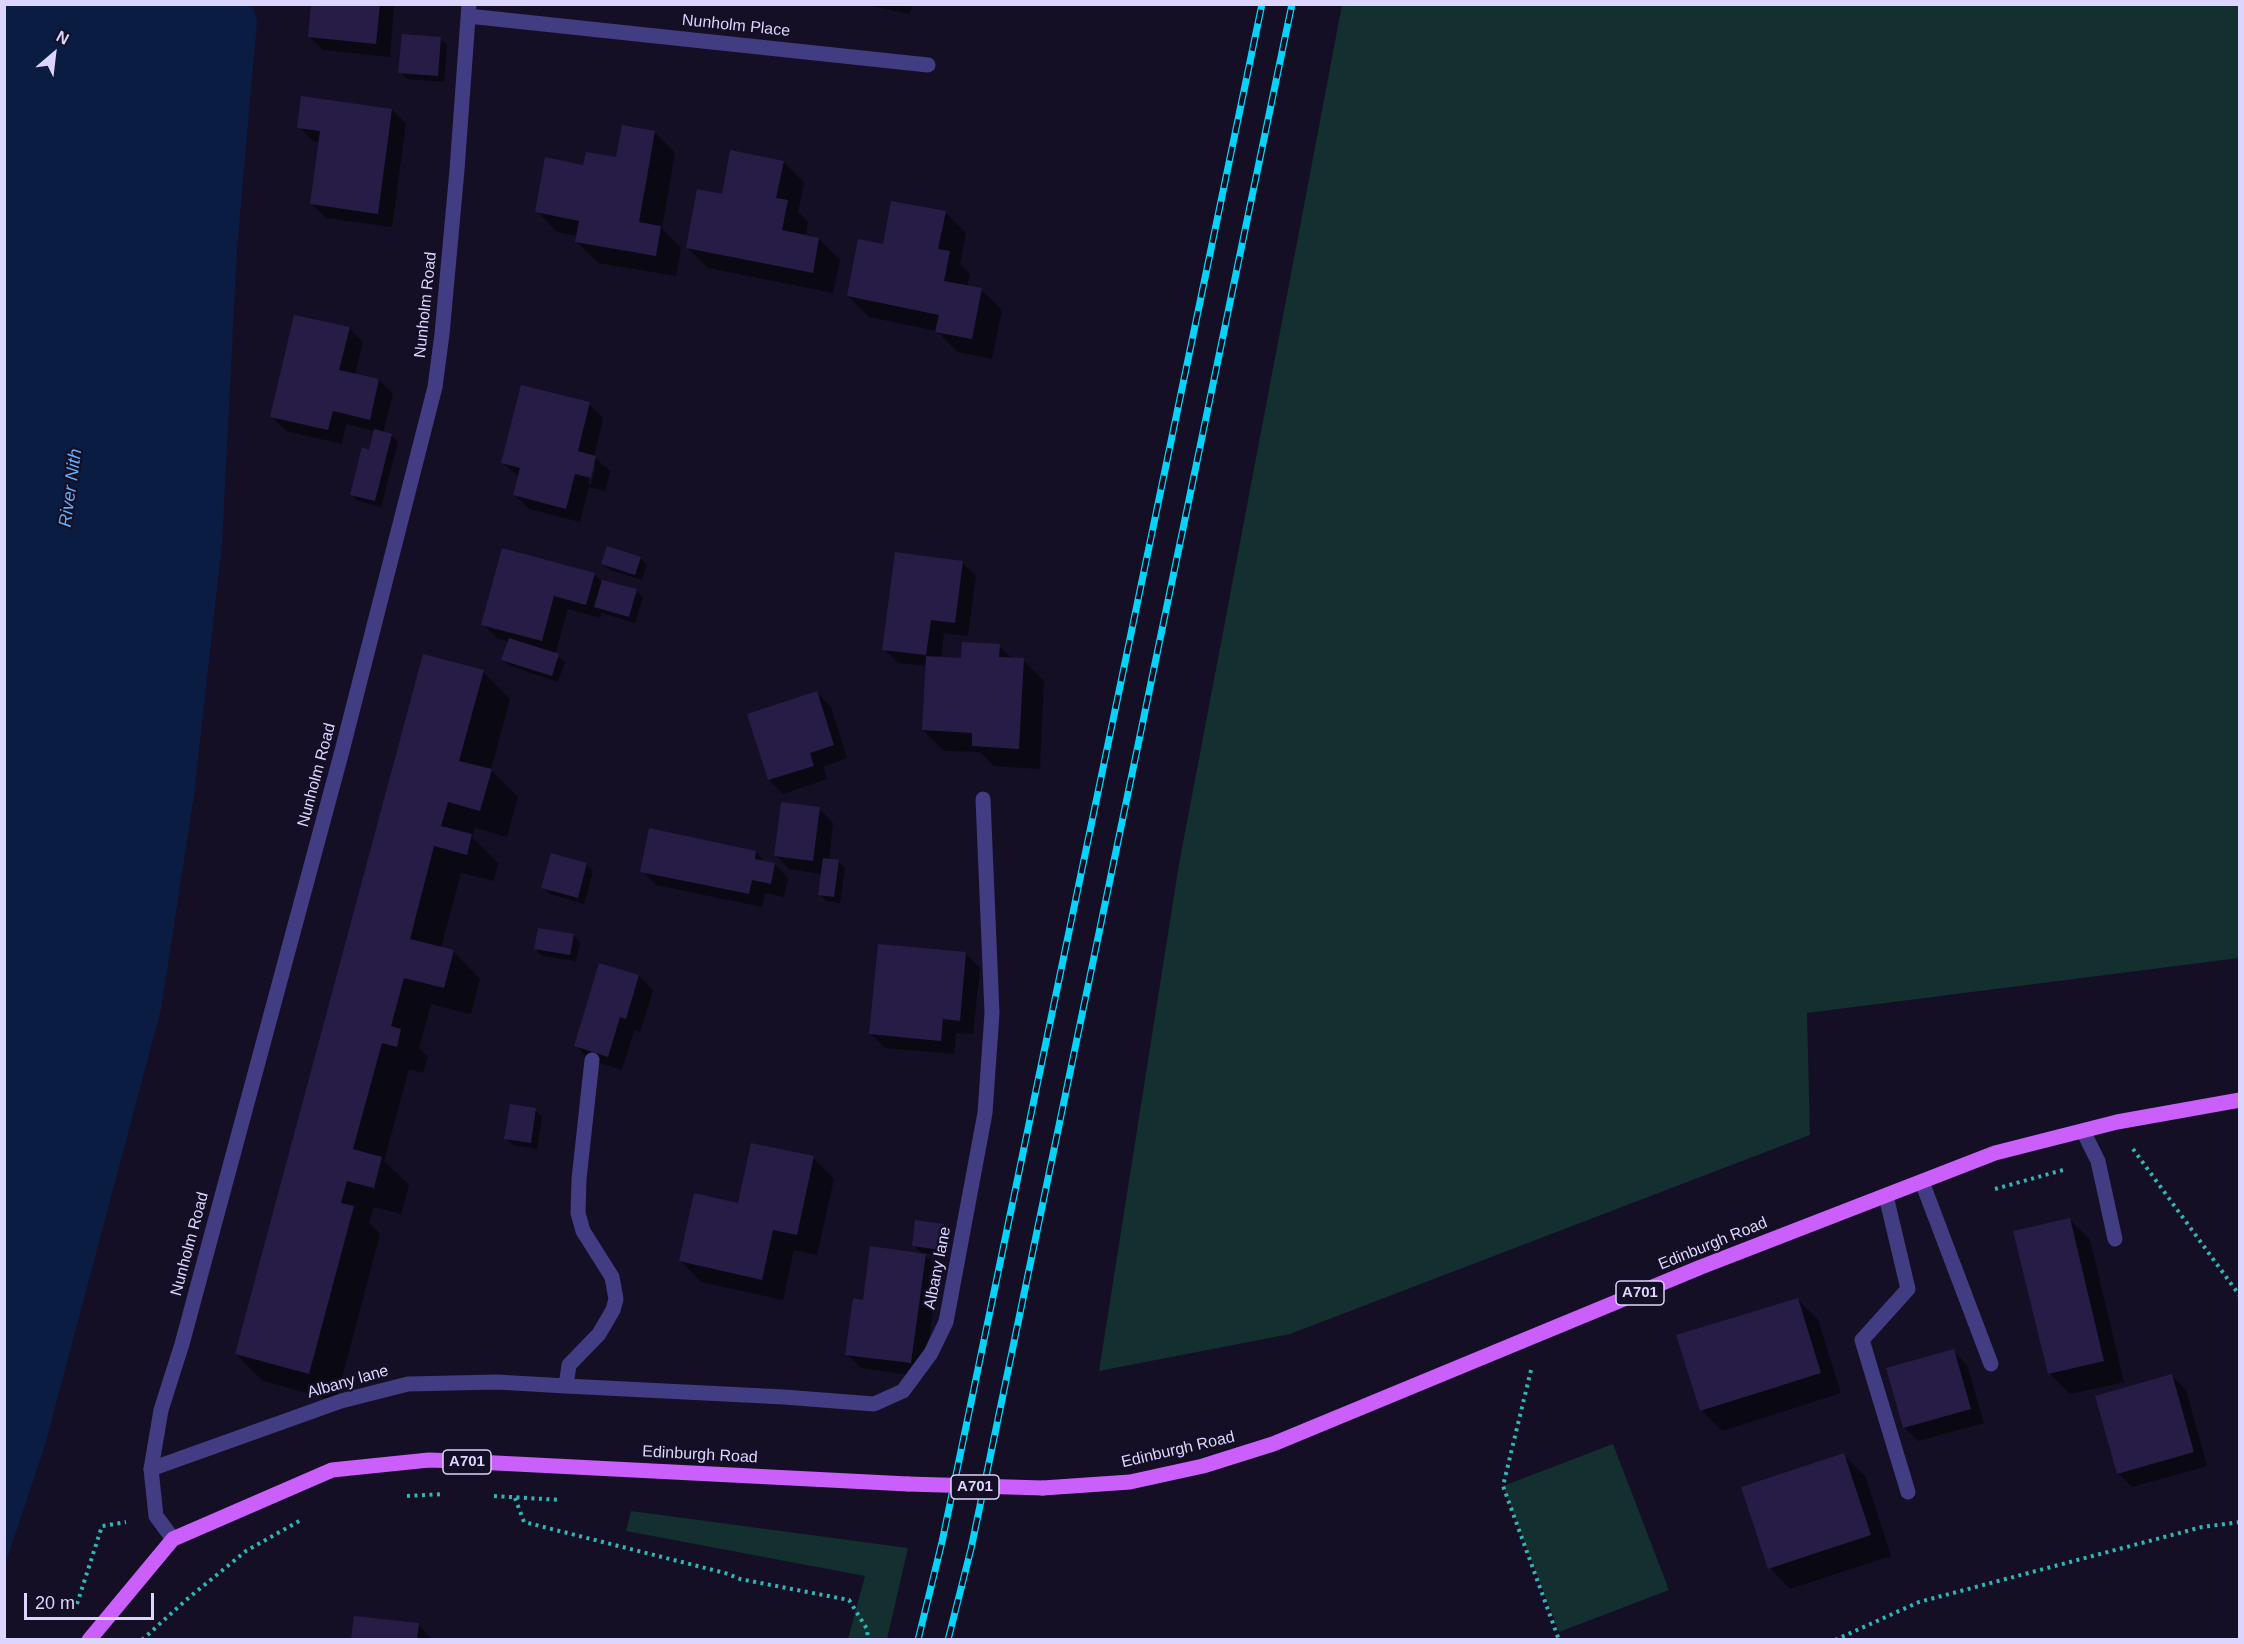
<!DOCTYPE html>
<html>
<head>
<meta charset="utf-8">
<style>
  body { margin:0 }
  #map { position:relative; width:2244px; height:1644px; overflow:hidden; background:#140f25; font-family:Helvetica,sans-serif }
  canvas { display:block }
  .frame { position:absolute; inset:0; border:6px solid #dcd5fe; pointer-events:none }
  .north { position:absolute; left:24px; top:24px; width:60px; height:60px; -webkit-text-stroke:4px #140f25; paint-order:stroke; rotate:28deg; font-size:16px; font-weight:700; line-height:24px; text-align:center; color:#dcd5fe }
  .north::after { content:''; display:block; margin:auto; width:21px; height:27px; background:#dcd5fe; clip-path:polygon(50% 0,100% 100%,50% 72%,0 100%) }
  .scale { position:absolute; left:24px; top:1593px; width:130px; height:27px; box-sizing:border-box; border:3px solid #dcd5fe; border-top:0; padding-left:8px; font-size:18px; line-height:21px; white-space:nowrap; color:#dcd5fe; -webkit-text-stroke:4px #140f25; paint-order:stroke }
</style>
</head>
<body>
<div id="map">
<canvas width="2244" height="1644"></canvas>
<div class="frame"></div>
<div class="north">N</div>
<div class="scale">20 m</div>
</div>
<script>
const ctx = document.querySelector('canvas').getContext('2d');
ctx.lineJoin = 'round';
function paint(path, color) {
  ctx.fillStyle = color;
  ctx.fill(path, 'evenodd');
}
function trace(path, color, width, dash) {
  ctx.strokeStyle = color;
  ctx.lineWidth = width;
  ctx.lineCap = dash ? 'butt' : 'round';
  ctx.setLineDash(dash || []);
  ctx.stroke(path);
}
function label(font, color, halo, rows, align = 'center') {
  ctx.font = font + ' Helvetica,sans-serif';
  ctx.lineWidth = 4.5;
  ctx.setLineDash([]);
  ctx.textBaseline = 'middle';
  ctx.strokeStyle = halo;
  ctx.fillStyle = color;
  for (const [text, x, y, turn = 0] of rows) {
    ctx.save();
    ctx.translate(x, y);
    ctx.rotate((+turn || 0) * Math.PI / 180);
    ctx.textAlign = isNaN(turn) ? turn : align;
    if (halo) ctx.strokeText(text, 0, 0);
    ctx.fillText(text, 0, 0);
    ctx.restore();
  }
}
paint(new Path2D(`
  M1342,5h897v953l-432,55 3,122 -520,199 -191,37 80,-507z
  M1613,1444l56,146 -110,42 -56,-146z
  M631,1511l277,37 -21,91h-39l17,-63 -239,-45z`), '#132f2f');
paint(new Path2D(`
  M5,4l247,1 5,16 -20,228 -15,295 -28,251 -33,214 -116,436 -40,120z`), '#0b1c43');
paint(new Path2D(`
  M312,4h82l-4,53 -67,-7 -14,-14z
  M862,4h50l-2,10z
  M440,39l7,6 -3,37 -37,-3 -7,-7z
  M392,110l14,14 -14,103 -66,-9 -14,-14 8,-62 -7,-1 -14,-14z
  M654,132l21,21 -13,75 19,20 -5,28 -78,-13 -21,-21 1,-6 -21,-4 -20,-21 47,-45 33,-7z
  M784,162l20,21 -6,29 10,10 -2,15 13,2 21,21 -7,33 -125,-25 -21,-21 36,-51z
  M945,212l21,21 -6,31 10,10 -3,13 14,3 21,20 -10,49 -34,-7 -21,-21 -68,-14 -21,-21 36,-51z
  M349,328l14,14 -8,33 24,5 14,14 -10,39 8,2 7,7 -17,65 -23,-6 -7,-6 19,-43 5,-21 -29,-7 -4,20 -56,-13 -14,-14z
  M589,404l14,14 -9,39 16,14 -5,20 -16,-4 -9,35 -51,-13 -14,-14 4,-18 -16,-14zM593,465h3l-5,20 -3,-1z
  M640,558l7,7 -5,15 -32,-10 -7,-6z
  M962,562l14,14 -8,60 -24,-3 -3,25 22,2 36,-14 14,13 10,1 21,21 -4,88 -46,-3 -14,-14 -36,-1 -21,-21 4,-64 -29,-3 -14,-14z
  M594,574l7,7 35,10 7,6 -8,26 -33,-10 -2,5 -32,-9 -13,45 10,8 -7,20 -48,-16 -7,-6 6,-18 -12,-4 -14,-14z
  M483,672l27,27 -19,71 27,27 -11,40 -32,-9 -3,9 26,26 -4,18 -33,-8 -20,75 12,3 27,28 -9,35 -40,-10 -12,44 9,9 -5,16 -14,-4 -25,92 25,24 -8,29 -27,-7 -5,16 11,11 -44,167 -73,-20 -27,-27z
  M817,693l14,14 16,51 -24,9 4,12 -44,15 -14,-14z
  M819,809l14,14 -4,37 9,2 7,6 -5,35 -14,-2 -6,-7 2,-20 -33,-5 -14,-14z
  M756,852l10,11 8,1 14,14 -4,19 -19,-4 -3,14 -106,-22 -14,-14z
  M586,864l7,7 -9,33 -34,-10 -7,-7z
  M573,935l7,7 -4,19 -34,-5 -6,-7z
  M966,954l14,14 -7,66 -17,-1 -2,21 -69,-6 -14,-14z
  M600,965l39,11 14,14 -13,42 -6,-2 -12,40 -32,-10 -14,-14z
  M535,1110l7,7 -5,32 -24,-4 -7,-6z
  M813,1158l21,21 -17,76 -23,-5 -11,50 -82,-18 -20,-21 58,-56z
  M2069,1219l21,21 34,142 -54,12 -21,-21z
  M943,1225l7,7 -3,24 -24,-3 16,16 -15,108 -63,-9 -14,-14 17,-53 59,-46 -9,-9z
  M1797,1299l21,21 23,73 -119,38 -21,-21z
  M1953,1351l14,14 17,58 -66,18 -14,-14z
  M2172,1376l14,14 21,76 -75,21 -14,-14z
  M1844,1455l21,21 26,80 -101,33 -20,-21z
  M418,1624l14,16h-79z`), '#0007');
paint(new Path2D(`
  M311,4h69l-4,40 -68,-7z
  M402,34l39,3 -3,39 -40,-3z
  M301,96l91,13 -14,105 -68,-10 10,-73 -23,-3z
  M622,125l33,6 -16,91 22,4 -5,30 -81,-14 4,-21 -44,-9 10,-55 38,8 3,-13 30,5z
  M730,150l54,11 -8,37 12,2 -6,30 37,8 -6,35 -127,-25 11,-59 25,5z
  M891,201l55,10 -8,38 12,2 -6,30 38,7 -10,51 -37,-7 4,-17 -92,-19 11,-57 25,5z
  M294,315l56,12 -11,43 40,9 -9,41 -37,-9 -5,19 -58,-13z
  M521,385l69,17 -12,49 18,5 -5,22 -16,-4 -9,35 -53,-14 7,-27 -19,-5z
  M374,429l18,5 -17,67 -25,-6 12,-48 7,3z
  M607,546l34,11 -6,18 -34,-11z
  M502,548l93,25 -9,32 -32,-9 -12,45 -61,-16z
  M895,552l68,9 -8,62 -24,-3 -5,35 -44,-5z
  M602,580l35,9 -8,28 -35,-10z
  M509,638l50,16 -7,22 -51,-16z
  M962,642l38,2 -1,13 25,1 -5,91 -47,-3v-13l-50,-3 4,-74 35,2z
  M423,654l61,16 -25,91 33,8 -12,42 -32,-9 -7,24 31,8 -5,21 -33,-9 -24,93 44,11 -10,38 -40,-10 -13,48 10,3 -4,18 -15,-4 -29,106 29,8 -8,31 -27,-7 -6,22 13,3 -45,168 -74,-20z
  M817,691l17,54 -24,8 4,13 -46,14 -21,-66z
  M781,802l39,5 -7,54 -39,-5z
  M649,828l107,23 -1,8 20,4 -4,21 -19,-4 -3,14 -109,-22z
  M551,853l36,10 -9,35 -37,-10z
  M823,858l16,2 -5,37 -16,-2z
  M538,928l36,6 -4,21 -36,-6z
  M878,944l88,8 -6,69 -17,-2 -2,22 -72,-7z
  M599,963l40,12 -13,44 -6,-2 -12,40 -34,-11z
  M510,1104l26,4 -5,35 -27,-4z
  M751,1143l63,13 -17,79 -24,-5 -11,50 -83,-19 15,-68 44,10z
  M2070,1218l34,143 -56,13 -35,-143z
  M915,1220l29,4 -3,26 -29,-4z
  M870,1246l56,8 -15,109 -66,-8 8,-57 10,2z
  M1798,1298l23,75 -121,38 -24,-76z
  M1954,1349l17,60 -68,19 -17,-60z
  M2172,1374l22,78 -77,22 -22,-78z
  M1844,1453l27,82 -103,34 -27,-82z
  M354,1616l65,7 -2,17h-66z`), '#271c46');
trace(new Path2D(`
  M2133,1149l107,147
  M1995,1189l68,-19
  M1531,1370l-28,116 56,154
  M407,1496l37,-2
  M494,1496l67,4
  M515,1498l9,24 201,51 15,6 109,21 18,29 1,11
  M77,1604l25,-78 24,-4
  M142,1640l44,-40 60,-49 55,-31
  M1835,1640l84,-38 283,-75 38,-5`), '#32b5b4', 4, [3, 4.5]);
trace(new Path2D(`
  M2083,1131l15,30 17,78
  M1922,1182l69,182
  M1886,1196l22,93 -46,51 46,152
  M566,1386l218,11 90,7 29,-13 28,-38 15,-31 39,-209 7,-100 -9,-214
  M151,1469l190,-68 67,-17 89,-2 69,4 3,-21 30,-31 14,-24 3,-11 -4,-22 -29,-46 -5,-18 1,-34 13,-119`), '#423c83', 15);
trace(new Path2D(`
  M468,16l460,49
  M173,1539l-17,-23 -5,-47 10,-59 21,-66 160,-593 93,-364 7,-53 15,-164 12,-166`), '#423c83', 15);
trace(new Path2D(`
  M1043,1488l87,-6 73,-16 70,-22 428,-177 294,-114 122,-31 123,-22
  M89,1640l84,-101 159,-69 97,-10 28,1 451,23`), '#ca5ffb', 15);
const rail = new Path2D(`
  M918,1640l24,-98 320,-1538
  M948,1640l23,-91 321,-1545`);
trace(rail, '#06d3f9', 7);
trace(rail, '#140f25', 4.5, [14]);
trace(new Path2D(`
  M908,1484l135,4`), '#ca5ffb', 15);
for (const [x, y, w] of [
  [1640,1293,48],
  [467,1462,48],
  [975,1487,48]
]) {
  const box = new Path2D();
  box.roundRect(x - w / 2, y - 12, w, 24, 4.5);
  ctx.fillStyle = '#140f25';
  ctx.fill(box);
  trace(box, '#dcd5fe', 1.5);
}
label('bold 15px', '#dcd5fe', null, [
  ["A701",1640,1293],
  ["A701",467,1462],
  ["A701",975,1487]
]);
label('16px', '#dcd5fe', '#140f25', [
  ["Nunholm Place",736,26,6],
  ["Nunholm Road",426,305,-84],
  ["Nunholm Road",317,775,-75],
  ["Nunholm Road",190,1244,-75],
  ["Edinburgh Road",1713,1244,-22],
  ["Albany lane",938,1268,-79],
  ["Albany lane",348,1382,-16],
  ["Edinburgh Road",1178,1450,-13],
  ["Edinburgh Road",700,1455,3]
]);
label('italic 18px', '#65aefc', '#140f25', [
  ["River Nith",71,488,-82]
]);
</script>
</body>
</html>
